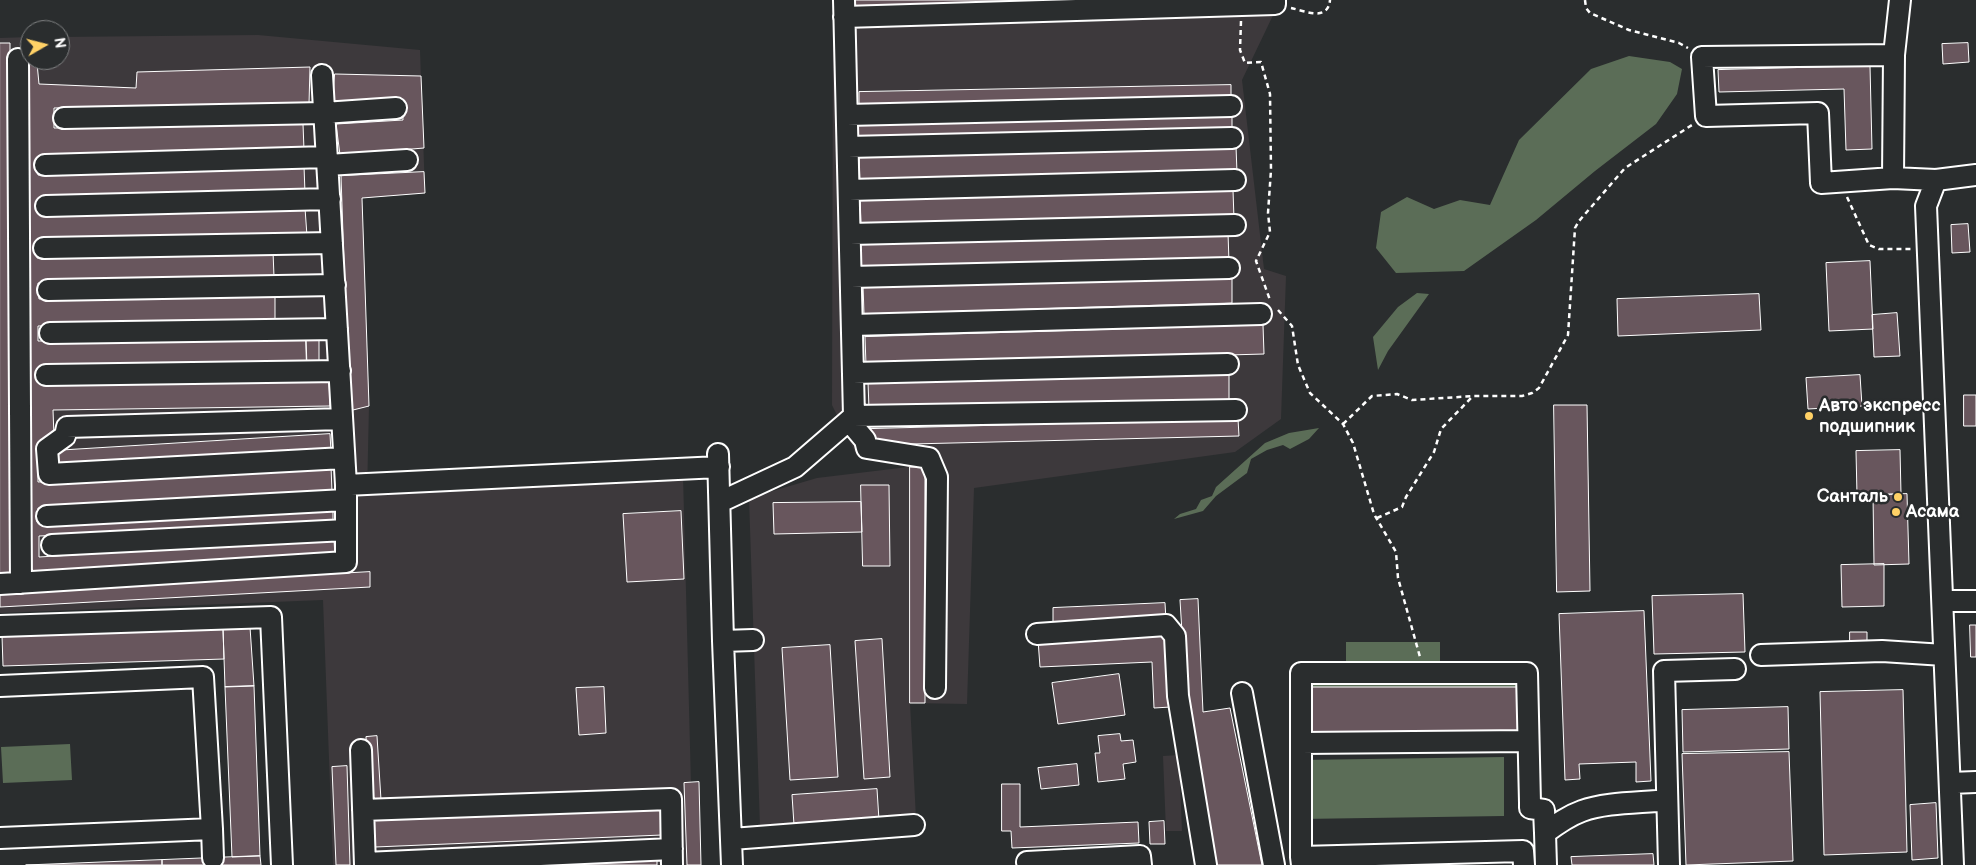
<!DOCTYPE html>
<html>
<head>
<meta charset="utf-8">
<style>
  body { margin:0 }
  #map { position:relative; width:1976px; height:865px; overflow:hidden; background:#2a2d2e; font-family:"Balsamiq Sans",sans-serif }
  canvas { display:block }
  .north { position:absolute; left:20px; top:20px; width:50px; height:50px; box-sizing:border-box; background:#2a2d2e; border:1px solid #7f8182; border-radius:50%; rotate:82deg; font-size:14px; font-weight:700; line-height:20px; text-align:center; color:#fff }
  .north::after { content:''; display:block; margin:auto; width:18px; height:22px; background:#ffd166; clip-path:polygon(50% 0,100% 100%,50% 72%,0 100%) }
</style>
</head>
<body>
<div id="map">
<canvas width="1976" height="865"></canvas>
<div class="north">N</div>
</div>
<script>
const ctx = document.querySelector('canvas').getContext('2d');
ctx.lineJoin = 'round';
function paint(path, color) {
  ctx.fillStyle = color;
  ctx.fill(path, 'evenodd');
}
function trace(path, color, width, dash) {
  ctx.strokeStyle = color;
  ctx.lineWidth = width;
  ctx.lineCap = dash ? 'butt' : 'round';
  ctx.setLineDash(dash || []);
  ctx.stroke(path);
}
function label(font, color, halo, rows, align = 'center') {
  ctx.font = font + ' "Balsamiq Sans",sans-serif';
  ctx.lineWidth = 5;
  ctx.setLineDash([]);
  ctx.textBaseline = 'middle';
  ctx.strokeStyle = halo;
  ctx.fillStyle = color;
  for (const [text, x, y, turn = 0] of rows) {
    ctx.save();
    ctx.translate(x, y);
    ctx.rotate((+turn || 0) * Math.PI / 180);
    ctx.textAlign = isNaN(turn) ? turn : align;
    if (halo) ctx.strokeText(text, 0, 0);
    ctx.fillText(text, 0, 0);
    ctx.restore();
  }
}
paint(new Path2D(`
  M833,0h445l-1,7 -35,73 22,189 22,7 -5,143 -46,33 -261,36 -7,216 -57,-1 6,115 -156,9 -11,-329 68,-20 91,-11 -51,-11 -25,-51z
  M258,35l162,15 5,143 -63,5 7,208 -2,89 316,-20 8,310 8,-3 2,83h-368l-10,-265 -323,13v-575l30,-1v23h30v-23z
  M1179,755l3,76h-16l-3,-75z`), '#3d393c');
paint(new Path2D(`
  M1629,56l41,6 12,7 -5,25 -21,30 -61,47 -59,49 -72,51 -68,2 -20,-25 5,-36 26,-15 27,12 26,-9 30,5 29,-65 72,-71z
  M1417,293l12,1 -41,57 -10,19 -5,-33 25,-30z
  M1319,428l-10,11 -19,10 -7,-4 -16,5 -16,9 -4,14 -31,23 -13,15 -29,8 6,-5 16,-5 5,-9 11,-4 4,-9 49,-44 24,-10z
  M1346,642h94v23l-94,1z
  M1306,680h214v7h-214z
  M70,744l2,36 -69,3 -2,-36z
  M1504,757v59l-203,3 -1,-59z`), '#5b6d57');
const building = new Path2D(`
  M853,0h408l-408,7z
  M0,43h10v531h-10z
  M1968,43l1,19 -26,2 -1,-20z
  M37,63l2,21 97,4 1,-16 173,-5 -1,37 -255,4v20l249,-4 1,26 -266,6v19l266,-9 1,27 -268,7 2,14 266,-6 2,28 -269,6 -1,16 236,-7 1,26 -236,6 1,16 236,-6v29l-237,4v15l268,-4 1,31h-269v15l291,-5 1,28 -277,4 1,27 -16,5v40l293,-16 1,26 -294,16 -1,14 296,-15v16l-294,13v21l295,-18 1,18 -308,18 -3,-509z
  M1870,66l2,83 -26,1 -2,-61 -125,3 -1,-22z
  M335,74l86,2 3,72 -84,7 -4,-31 67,-4 -1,-21 -69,2z
  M1231,85v15l-372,6v-14z
  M1232,116v15l-374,9v-16z
  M1236,146l1,27 -377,11 -1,-28z
  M424,172l1,21 -63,5 7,208 -20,5 -8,-235z
  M1233,190l1,29 -373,8 -1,-29z
  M1968,224l2,28 -18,1 -1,-28z
  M1228,233l1,29 -369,8 -1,-28z
  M1870,261l3,68 -44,2 -3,-68z
  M1232,275v28l-368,11 -1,-29z
  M1759,294l2,36 -143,6 -1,-37z
  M1897,313l3,43 -26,1 -2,-42z
  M1263,325l1,29 -398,11 -1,-28z
  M306,337h13v30l-12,1z
  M1229,373v27l-360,9 -1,-27z
  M1860,375l2,31 -54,3 -2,-31z
  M1964,395h12v31h-12z
  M1554,405h33l3,186 -33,1z
  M1238,419l1,17 -369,9v-16z
  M330,434l1,18 -278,14 -1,-15z
  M1900,450l1,44 -44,1 -1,-44z
  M910,467h15v236h-15z
  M861,485h28l1,81h-27z
  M1907,494l2,70 -35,1 -1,-70z
  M861,502l1,30 -88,2 -1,-31z
  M681,511l3,68 -57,3 -4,-68z
  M1884,564v42l-42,1 -1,-42z
  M370,572v15l-370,20v-14z
  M1743,594l2,58 -91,2 -2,-58z
  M1198,599l5,113 27,-4 32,157h-45l-30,-151 -7,-114z
  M1165,603l1,17 -113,5v-17z
  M1644,611l7,170 -15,1v-20l-57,2 1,15 -15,1 -6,-166z
  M1970,625h6v32h-5z
  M250,627l4,59 -29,1 -2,-58z
  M223,629l1,30 -221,7 -1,-30z
  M1850,632h17v11l-17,1z
  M1168,634l3,73 -17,1 -2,-46 -112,5 -2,-27z
  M882,639l8,138 -26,2 -9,-138z
  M830,645l8,132 -48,3 -8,-132z
  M1119,674l6,41 -67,9 -6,-41z
  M254,686l6,170 -28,1 -7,-170z
  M604,687l2,46 -27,2 -3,-47z
  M1306,687h214v45l-214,1z
  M1903,690l4,162 -83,3 -4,-163z
  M1788,707l1,42 -106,3 -1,-42z
  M1120,734l1,7 12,-1 3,22 -13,2 2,15 -27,3 -3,-29h5l-2,-17z
  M377,736l4,64 -12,1 -3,-64z
  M1789,752l4,109 -107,4 -4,-111z
  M1077,764l2,21 -38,4 -3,-21z
  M347,766l3,99h-14l-4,-98z
  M699,782l2,83h-14l-3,-82z
  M1002,784h18v43l118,-5 1,21 -127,5 -1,-17h-9z
  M877,789l2,31 -85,5 -2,-30z
  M1936,803l2,55 -26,2 -2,-55z
  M661,805l1,30 -287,12 -1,-29z
  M1164,821l1,23h-15l-1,-22z
  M657,854v11h-261z
  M1653,854l1,11h-82l-1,-8z
  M260,856l1,9h-99v-5z
  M162,860v5h-136z`);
paint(building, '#68565d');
trace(building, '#fff', 1);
const minor = new Path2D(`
  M844,17l431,-13v-4
  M1894,55l6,-55
  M18,59l3,524
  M847,115l384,-9
  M64,118l260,-5 72,-5
  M848,147l384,-9
  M45,165l282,-8
  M328,165l79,-5
  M1893,178l-72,5 -3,-70 -112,3 -4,-59 192,-2 -1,123 43,2
  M849,190l386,-10
  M46,206l284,-7
  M850,234l385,-9
  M44,248l288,-5
  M851,277l378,-9
  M48,290l287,-5
  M852,325l409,-11
  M50,333l287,-4
  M853,373l375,-9
  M46,375l294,-4
  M854,416l382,-6
  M342,419l-275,8 -2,9 -18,13 2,25 295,-16
  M849,421l16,19 2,8 62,10 8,19 -2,211
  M718,454l5,187 9,224
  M346,485l373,-18
  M720,502l75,-35 59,-51 -10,-416
  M47,516l298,-16
  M52,545l294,-15
  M0,584l346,-22v-77l-24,-410
  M1943,601h33
  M0,626l271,-9 11,248
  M1037,634l129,-9 9,11 3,60 28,169
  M723,641l30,-1
  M1761,655l121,-4 62,4
  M0,686l203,-9 9,152
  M1242,693l32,172
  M1528,741l-227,2v-70h226l3,130v5l14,2 1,23c12,-9 23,-17 37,-22 24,-9 59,-8 85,-11
  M1301,743v114
  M361,750l4,115
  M1950,783l26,-1
  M363,810l308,-11 1,66
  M1545,833l1,32
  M0,838l212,-9 1,29
  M732,839l182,-14
  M365,863l307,-14
  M1028,865l-1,-3 113,-6 1,9
  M1302,865l-1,-8 222,-6 1,14
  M1669,865l-5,-194 71,-2
  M1953,865l-27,-659 10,-26 40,-5`);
trace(minor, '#fff', 24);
trace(new Path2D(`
  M1585,0l1,8 4,5 39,17 50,13 9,5
  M1291,8c14,3 37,14 39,-8
  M1241,21l-1,29 5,13 16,-1 9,32 1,76 -3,43 2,19 -14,29 14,39
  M1847,197l22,48 10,4h33
  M1278,310l14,16 6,39 12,28 33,31 10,19 21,71 22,38 2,26 22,79
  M1343,424l29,-28 25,-2 15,6 62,-4h48l10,-3 7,-5 29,-53 7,-107 4,-7 46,-53 67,-43
  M1377,518l25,-11 4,-10 28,-45 7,-23 31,-32`), '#fff', 2.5, [5, 4]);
trace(minor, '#2a2d2e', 20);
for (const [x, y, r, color] of [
  [1809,416,5,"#ffd166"],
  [1898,497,5,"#ffd166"],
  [1896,512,5,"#ffd166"]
]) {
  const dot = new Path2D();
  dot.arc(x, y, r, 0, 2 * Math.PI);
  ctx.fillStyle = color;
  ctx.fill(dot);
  trace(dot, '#2a2d2e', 2);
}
label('bold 18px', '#fff', '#2a2d2e', [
  ["Авто экспресс",1819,406],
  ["подшипник",1819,427],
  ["Санталь",1888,497,"right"],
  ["Асама",1906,512]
], 'left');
</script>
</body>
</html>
